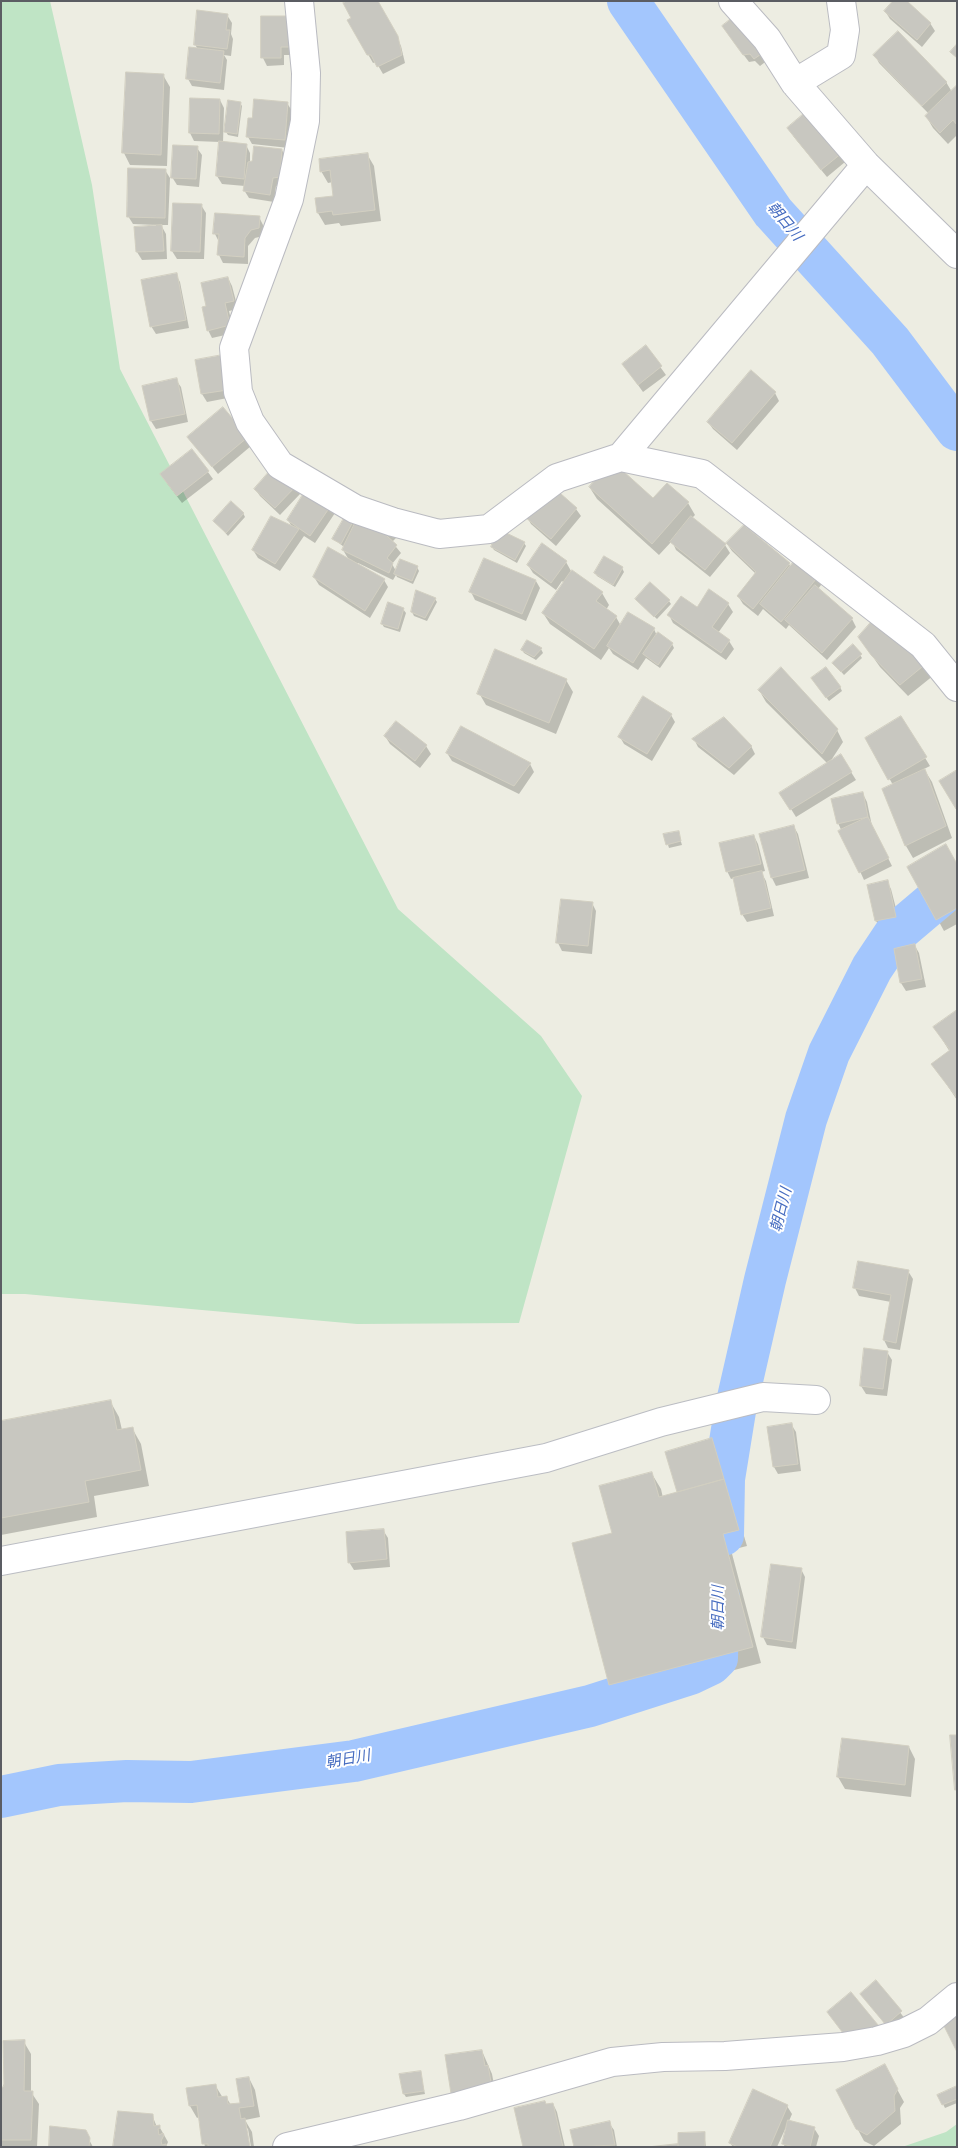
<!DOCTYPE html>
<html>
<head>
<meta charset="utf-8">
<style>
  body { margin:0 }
  #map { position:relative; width:958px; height:2148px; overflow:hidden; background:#edede2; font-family:"Roboto Condensed",sans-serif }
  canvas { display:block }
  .frame { position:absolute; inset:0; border:2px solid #5b5d63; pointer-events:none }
</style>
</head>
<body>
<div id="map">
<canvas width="958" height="2148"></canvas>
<div class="frame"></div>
</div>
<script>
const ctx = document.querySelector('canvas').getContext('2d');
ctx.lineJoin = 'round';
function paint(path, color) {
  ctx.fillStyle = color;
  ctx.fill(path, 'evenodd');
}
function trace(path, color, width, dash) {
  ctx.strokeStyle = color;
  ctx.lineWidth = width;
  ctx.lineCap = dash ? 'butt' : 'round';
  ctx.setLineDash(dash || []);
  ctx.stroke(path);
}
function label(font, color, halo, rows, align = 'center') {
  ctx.font = font + ' "Roboto Condensed","Noto Sans JP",sans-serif';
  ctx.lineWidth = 4;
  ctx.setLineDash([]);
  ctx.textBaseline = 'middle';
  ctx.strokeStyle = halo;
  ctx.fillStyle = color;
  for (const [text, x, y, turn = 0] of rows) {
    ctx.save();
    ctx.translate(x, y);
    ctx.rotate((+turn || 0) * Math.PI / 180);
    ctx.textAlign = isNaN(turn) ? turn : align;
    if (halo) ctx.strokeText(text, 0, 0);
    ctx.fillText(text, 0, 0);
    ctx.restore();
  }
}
paint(new Path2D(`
  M1,1h49l42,184 28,184 278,540 143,127 41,60 -63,227 -162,1 -332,-30h-24z
  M957,2124v23h-55l44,-15z`), '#bfe4c5');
paint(new Path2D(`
  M377,1l24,45 4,17 -22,11 -7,-12 -3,1 -24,-42z
  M885,11l45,12 5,8 -13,16 -32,-28z
  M227,15l5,8 -1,11 2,5 -2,17 -7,-1 3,5 -3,30 -32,-4 -4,-7 10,-29 -3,-6z
  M291,17l4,38h-11v10l-17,1 -4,-8z
  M728,34l49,19 -17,13 -5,-5 -6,1z
  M875,55l71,27 6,10 5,-5v48l-9,9 -15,-16 -7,-12 3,-2 -50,-51z
  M163,75l7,12 -3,79 -37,-1 -6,-12z
  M220,100l4,8 -1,35 23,2 4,8v10l32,-13 4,8 -2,26 -8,2 -2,16 -25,-4 -5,-8 1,-4 -23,-2 -5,-8 3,-34 -26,-1 -4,-8z
  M240,103l2,3 -4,31 -10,-2 -2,-3z
  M287,103l5,8 -3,37 -37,-4 -4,-7z
  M793,136l58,21 -24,20z
  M197,148l5,7 -3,32 -22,-2 -5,-8z
  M367,154l7,12 7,55 -40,5 -2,-3 -14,2 -7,-12 17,-16 -2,-15 -5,1 -7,-12z
  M165,170l5,8 -2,47h-7l5,9 1,25 -25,1 -5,-8 -1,-24 20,-1v-2l-23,-1 -5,-8z
  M201,205l5,8 -2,46h-27l-5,-8z
  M259,217l4,8v11l-8,2 -7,8v18l-25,-1 -4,-8v-13l-4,-8z
  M176,275l4,7 9,46 -33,6 -5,-8z
  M228,278l4,8 6,23 -9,2 5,22 -22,5 -4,-8 -1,-23z
  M646,347l20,28 -23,17 -20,-28z
  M228,355l10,41 -31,6 -5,-8z
  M176,380l5,7 7,35 -32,7 -5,-8 -7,-34z
  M775,393l4,8 -42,49 -24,-21 -5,-7z
  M189,438h58l4,8 -33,28z
  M192,450l21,29 -31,24 -16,-21z
  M667,484l21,19 7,12 -3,3 33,27 5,8 -20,24 -34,-27 -4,-9 -13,14 -62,-56 -7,-11 64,12z
  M296,486l4,8 -20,21 -20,-19 -5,-7z
  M309,487l26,26 -20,30 -11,-7 -24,35 -22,-13 -5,-8 39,-23 -4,-7z
  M576,509l5,7 -25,30 -25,-22 -4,-7z
  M243,513l2,4 -17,19 -13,-15z
  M349,513l43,17 4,8 -4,4 9,11 -9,11 4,7 21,-4 2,4 -6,13 -16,-7 -1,-2 -3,5 -35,-17 -1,1 27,16 4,7 -18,31 -51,-33 -5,-8 35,-17 -6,-10 1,-3 -10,-8z
  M524,543l2,3 -9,17 -23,-13 -2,-3z
  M727,544l62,20 2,3 33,14 -6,8 34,30 4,8 -29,33 -38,-35 -3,4 -23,-20 -5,7 -15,-12 -5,-8 18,-22 -24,-23z
  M543,545l23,17 5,9 31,22 7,12 -3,5 10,7 5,9 33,3 3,7 2,-2 13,10 2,4 -14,20 -14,-10 -8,12 -25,-16 -4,-6 -8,12 -51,-36 -7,-11 21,-30 -2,-2 -6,9 -23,-17 -5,-8z
  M604,557l18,11 2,4 -9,15 -18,-11 -2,-3z
  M536,581l4,7 -14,33 -51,-21 -4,-8z
  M435,599l2,3 -10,19 -13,-5 -2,-4z
  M636,599l33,2 2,3 -14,15z
  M728,604l5,8 -15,21 11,8 5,8 -8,11 -53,-37 -4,-8z
  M403,609l3,4 -6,19 -16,-5 -2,-3z
  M859,637l80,34 -31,25 -28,-29z
  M527,641l14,8 2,4 -7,7 -12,-7 -2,-3z
  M860,655l2,3 -18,17 -8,-9z
  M566,680l7,12 -17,42 -70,-29 -7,-12z
  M815,682l25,5 2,4 -13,10z
  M759,690l78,40 6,12 -13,20 11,-6 15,24 -60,37 -15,-24 47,-29 -62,-62z
  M671,715l4,7 -23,39 -28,-17 -4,-7z
  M901,718l29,48 -6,3 8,13 20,56 -39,20 -7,-12 -22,-57 9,-4 -26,-46z
  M385,736l41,10 5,8 -11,14 -30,-24z
  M694,739l57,7 4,8 -21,21 -36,-28z
  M447,753l83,11 4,8 -15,22 -67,-33z
  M863,794l4,8 5,24 20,40 -28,14 -26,-57z
  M794,827l4,7 11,44 -33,8 -4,-8 -11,-43z
  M678,832l4,13 -13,3 -4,-13z
  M754,836l4,8 7,27 -4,1 5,9 8,35 -27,6 -5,-8 -8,-36 -3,1 -4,-8z
  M957,866v58l-13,7 -35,-64z
  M887,882l4,7 9,35 -19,5 -5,-8 -8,-35z
  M592,903l4,8 -4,43 -30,-3 -4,-8z
  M915,946l4,7 7,34 -20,4 -5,-8 -6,-33z
  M957,1011v89l-24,-36 17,-12 -15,-24z
  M908,1271l5,8 -13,71 -12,-2 -4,-8 7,-38 -32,-6 -4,-8z
  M887,1352l5,8 -5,36 -21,-2 -5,-8z
  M110,1401l9,16 3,13 10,-2 9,16 8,42 -55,10 3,21 -96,18v-113z
  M791,1424l5,8 5,39 -23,3 -4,-7z
  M711,1440l5,8 11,40 5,8 15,50 -16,4 30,113 -141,37 -9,-15 -38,-141 40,-10 39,-60 9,15 2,9 15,-5 -12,-40z
  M383,1530l5,8 2,29 -36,3 -5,-8z
  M801,1569l4,8 -9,72 -29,-4 -4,-8z
  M909,1747l6,12 -4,38 -66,-8 -7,-12z
  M876,1982l30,38 -15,12 -29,-38z
  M24,2042l7,12v38l8,12 -2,43h-36v-57z
  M482,2051l10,23 3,16 -37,17z
  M420,2072l5,22 -19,3 -2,-3z
  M249,2078l6,12 5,27 -15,3 7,12 2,15h-3l-3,-18 -3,-3 4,21h-44l-6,-30 -2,1 -7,-12 25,-21 8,13 3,-1 5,8 11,-1z
  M891,2078l13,24 -4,6 1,16 -27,22 -10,-5 -7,-13z
  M957,2088v15l-12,5 -6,-12z
  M553,2104l4,8 8,35h-41l22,-41z
  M787,2106l5,8 -3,7 25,7 5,8 -3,11h-31l-2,-4 4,-18 -10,22h-44l-3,-4z
  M152,2115l5,12 2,-1 9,16 -2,5h-51z
  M609,2123l5,7 3,17h-42z
  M85,2132l8,15h-43z
  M704,2133l2,14h-26z`), '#0003');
trace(new Path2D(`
  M628,1l145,211 117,129 67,89
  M723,1535l1,-56 11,-68 30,-131 41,-161 23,-66 43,-85 22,-33 52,-44 11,-7
  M1,1797l58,-12 68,-4 64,1 163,-21 236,-55 100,-32 21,-10 6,-6c0,-20 3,-39 2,-60`), '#a3c6fd', 42);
const building = new Path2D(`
  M347,1h31l20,35 4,19 -25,12 -6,-12h-4l-20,-35 4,-2 -8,-15z
  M893,1h14l24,22 -14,17 -33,-29z
  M746,7l28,38 -20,14 -4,-5 -7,1 -21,-29z
  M197,10l31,4 -2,16h4l-3,19 -33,-4z
  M261,16h30l1,31h-11v11h-20z
  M898,31l49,51 -25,24 -49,-51z
  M957,44v14l-7,-6z
  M189,47l35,4 -4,32 -34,-4z
  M126,72l38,2 -3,81 -39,-2z
  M957,85v40l-4,-5 -13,13 -15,-17z
  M190,98l30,1 -1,35 -30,-1z
  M254,99l34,3 -3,38 -39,-3 2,-19h4z
  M228,100l13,2 -4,32 -13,-2z
  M813,106l35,42 -27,22 -34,-42z
  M219,141l28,3 -3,35 -28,-3z
  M173,145l25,1 -2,33 -25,-1z
  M254,146l28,3 -2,28 -7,1 -3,17 -27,-4 5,-29 4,-1z
  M368,153l7,57 -42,5 -1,-4 -15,2 -2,-15 18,-2 -3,-26 -10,2 -1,-13z
  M128,168l38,1 -1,49 -38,-1z
  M173,203l29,1 -2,48 -29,-1z
  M215,213l45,3 -1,12 -8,2 -6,8 -1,19 -27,-2 2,-21h-6z
  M162,225l2,26 -28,1 -2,-25z
  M177,273l9,47 -36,7 -9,-47z
  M228,277l6,24 -9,2 5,22 -23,6 -5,-24 4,-1 -5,-23z
  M646,345l16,21 -24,19 -16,-21z
  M228,354l6,35 -33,5 -6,-34z
  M751,370l25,22 -44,51 -25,-21z
  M177,378l8,36 -35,7 -8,-35z
  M223,407l25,30 -36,30 -25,-30z
  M192,449l17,22 -32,25 -17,-22z
  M612,461l41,37 14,-15 22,19 -37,42 -63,-57z
  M275,465l22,20 -22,23 -21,-19z
  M309,485l23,19 -22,32 -23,-16z
  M552,486l25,22 -26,31 -26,-22z
  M231,501l13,12 -18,20 -13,-12z
  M348,511l8,5 -15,28 -9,-5z
  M360,513l33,16 -6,7 10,9 -10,13 6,5 -4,10 -47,-23z
  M271,516l28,13 -24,35 -23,-14z
  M691,516l35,28 -21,26 -35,-28z
  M744,525l46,38 -37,46 -16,-13 19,-24 -30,-29z
  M498,529l27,13 -10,18 -24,-13z
  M542,543l25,18 -16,22 -24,-18z
  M328,547l57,32 -20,32 -52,-34z
  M799,555l22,18 -40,49 -21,-18z
  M604,556l19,11 -10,18 -19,-12z
  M484,558l52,22 -14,34 -53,-22z
  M400,559l18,7 -6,15 -18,-7z
  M572,570l31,22 -7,9 21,15 -23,33 -52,-36z
  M650,582l20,18 -16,17 -19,-18z
  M815,585l38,33 -31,35 -37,-33z
  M709,589l20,14 -17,24 18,13 -9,13 -54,-38 14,-19 16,11z
  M416,590l20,8 -11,20 -14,-6z
  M388,602l16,6 -6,21 -17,-5z
  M628,612l27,16 -22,35 -26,-17z
  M880,612l53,46 -33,27 -29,-30 -13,-18z
  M658,632l15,11 -15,22 -15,-11z
  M527,640l15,8 -8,9 -13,-7z
  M853,644l9,10 -21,18 -9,-9z
  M495,649l72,30 -18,44 -72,-29z
  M781,667l57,62 -16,25 -64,-64z
  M826,667l15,20 -15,11 -15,-20z
  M643,696l29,18 -25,40 -29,-17z
  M901,716l26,41 -39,23 -23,-42z
  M724,717l28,29 -23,22 -37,-29z
  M396,721l31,24 -12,16 -31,-25z
  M461,726l70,37 -17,23 -68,-33z
  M841,754l11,18 -62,38 -11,-17z
  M925,769l21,57 -41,20 -23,-57z
  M957,770v38l-1,1 -17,-28z
  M863,792l5,25 -31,7 -6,-25z
  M868,817l21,41 -30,15 -21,-42z
  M794,825l11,45 -34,8 -12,-44z
  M679,831l2,10 -15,4 -3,-11z
  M754,835l7,29 -35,8 -7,-29z
  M946,844l11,20v44l-21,12 -29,-53z
  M762,871l9,37 -30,7 -8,-37z
  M888,880l8,37 -21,4 -8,-36z
  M561,899l32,3 -5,44 -32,-3z
  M915,944l7,35 -22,4 -6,-34z
  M957,1010v88l-26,-34 19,-14 -17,-23z
  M858,1261l51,9 -13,73 -13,-3 8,-45 -38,-7z
  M864,1348l24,3 -5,38 -23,-3z
  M111,1400l6,30 16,-3 8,43 -56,11 4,21 -88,16v-97z
  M792,1423l6,41 -25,3 -6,-40z
  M712,1438l12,41 -47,13 -12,-40z
  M652,1472l7,25 65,-18 15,51 -16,4 30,113 -144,38 -37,-142 40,-10 -13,-47z
  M384,1529l3,30 -39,4 -2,-31z
  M771,1564l31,4 -10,74 -31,-5z
  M950,1735h7v55h-2z
  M842,1738l67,8 -4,39 -68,-8z
  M876,1980l26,31 -16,14 -26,-31z
  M851,1992l32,39 -37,6 -19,-25z
  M957,2007v45l-18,-36z
  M25,2040l-1,51h9l-2,49h-30v-51l3,-3 -1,-45z
  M482,2050l3,16 3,-1 3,17 -3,1 2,11 -38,6 -7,-45z
  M885,2064l13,25 -4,7 1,15 -28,24 -11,-6 -20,-39z
  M421,2071l3,20 -21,3 -4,-20z
  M249,2077l5,29 -15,2 2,11 4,-1 5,29h-42v-3h-6l-5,-39 -8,1 -3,-18 30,-4 2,13 9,-1 1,8 12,-1 -4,-24z
  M957,2086v13l-15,6 -5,-10z
  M753,2089l35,16 -18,42h-32l-9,-4z
  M545,2101l1,3 7,-1 10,44h-40l-9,-39z
  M118,2111l35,3 1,12 6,-1v3l-2,1 1,6 4,-2 1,2 -3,6 1,4 4,-1 1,3h-54z
  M788,2120l27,7 -5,20h-16l-12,-3z
  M610,2121l5,24 -41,2 -4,-17z
  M50,2126l36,4 4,8 -1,9h-40z
  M705,2132v15h-27v-14z
  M678,2144v3h-30z`);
paint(building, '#c8c7c0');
trace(building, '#d2cfc1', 1);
const street = new Path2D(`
  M299,1l7,72 -1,48 -16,78 -55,149 4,44 12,30 30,43 75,44 38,13 46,12 50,-5 68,-51 64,-21 81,17 221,171 34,42
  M733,1l34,38 28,44 71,82 91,89
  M795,83l46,-28 4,-25 -4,-29
  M621,457l245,-292
  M287,2147l172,-41 153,-44 51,-5 62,-1 118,-9 34,-6 27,-8 24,-12 29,-24`);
const secondary = new Path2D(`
  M1,1561l545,-103 115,-36 102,-25 53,3`);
trace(street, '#babbc1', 30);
trace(secondary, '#bbbdc3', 30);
trace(street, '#fff', 28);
trace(secondary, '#fff', 28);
label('italic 15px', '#466cc0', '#fff', [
  ["朝日川",784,222,50],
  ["朝日川",782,1210,-76],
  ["朝日川",719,1608,-90],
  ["朝日川",348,1760,-10]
]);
</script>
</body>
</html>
